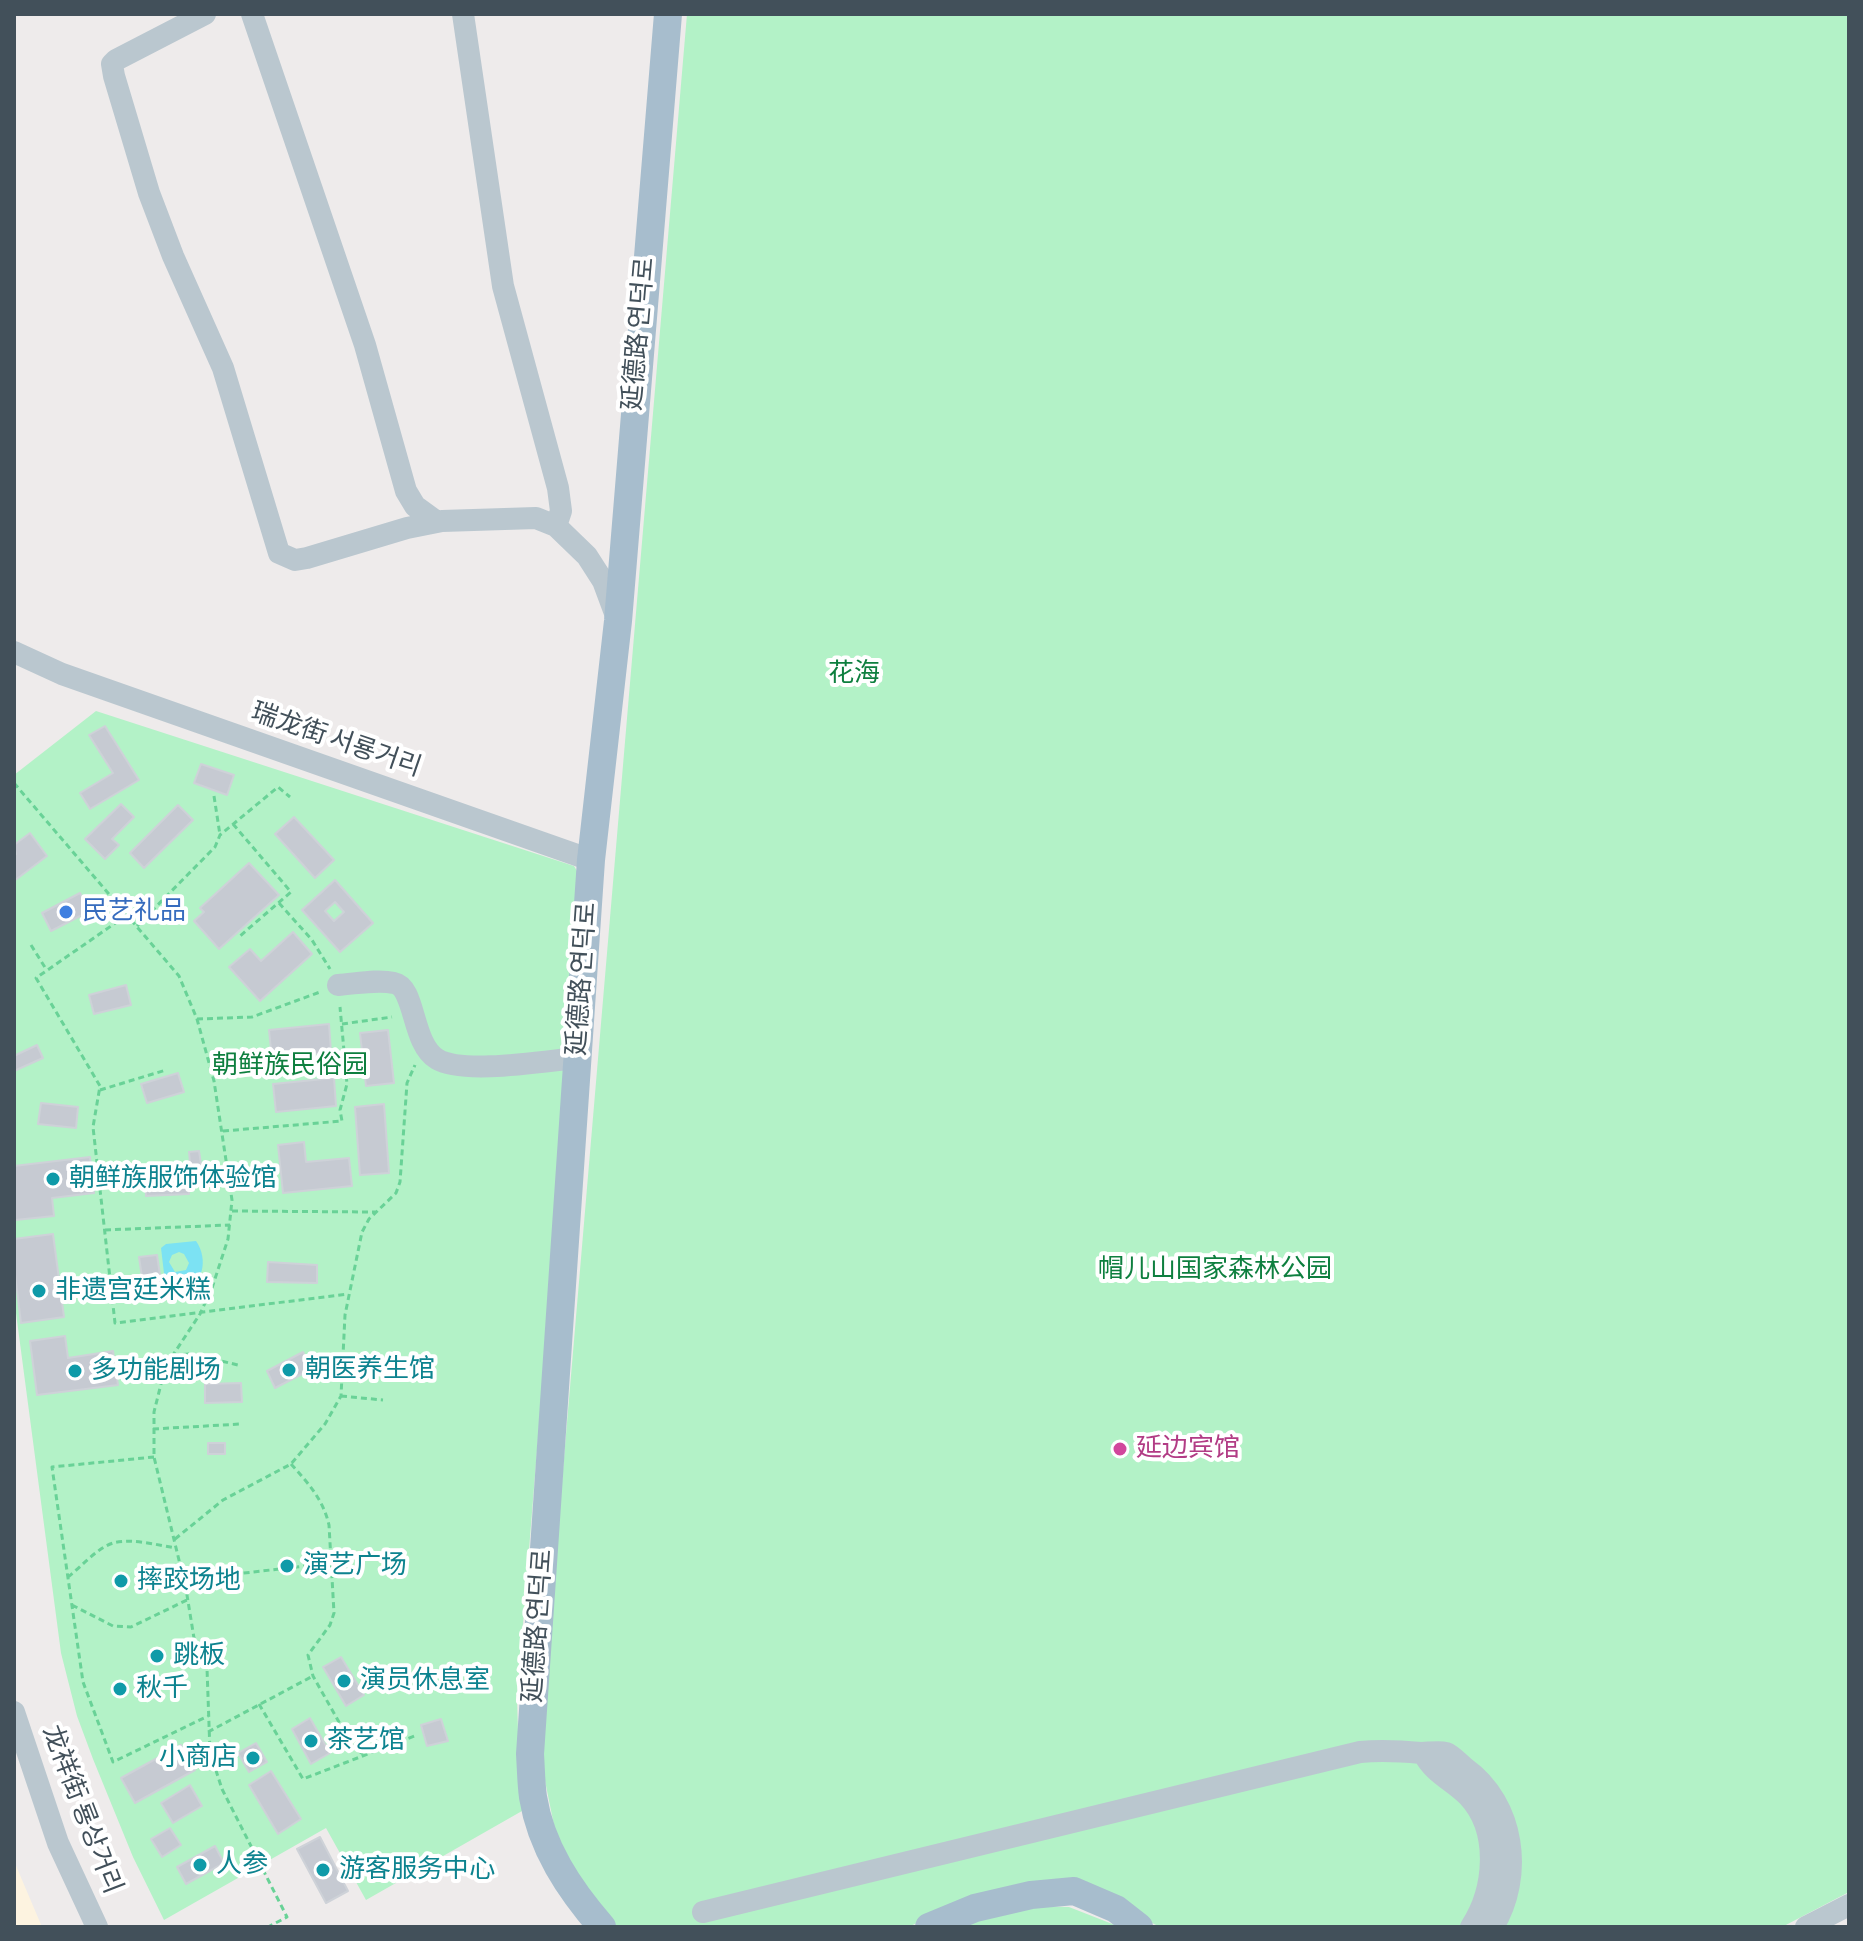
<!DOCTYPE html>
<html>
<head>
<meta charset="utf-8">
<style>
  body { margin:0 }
  #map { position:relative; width:1863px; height:1941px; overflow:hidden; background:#eeebeb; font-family:"Sofia Sans Condensed",sans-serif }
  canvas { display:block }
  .frame { position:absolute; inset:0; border:16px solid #42505a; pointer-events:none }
</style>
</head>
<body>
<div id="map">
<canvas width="1863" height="1941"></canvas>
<div class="frame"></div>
</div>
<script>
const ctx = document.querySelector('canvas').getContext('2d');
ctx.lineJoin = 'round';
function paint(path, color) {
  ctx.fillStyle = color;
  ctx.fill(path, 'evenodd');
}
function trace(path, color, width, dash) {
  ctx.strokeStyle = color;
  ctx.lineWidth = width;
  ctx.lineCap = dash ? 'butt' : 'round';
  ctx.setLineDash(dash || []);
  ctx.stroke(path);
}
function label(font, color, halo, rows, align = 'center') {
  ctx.font = font + ' "Sofia Sans Condensed","Noto Sans SC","Noto Sans KR",sans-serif';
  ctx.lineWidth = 8;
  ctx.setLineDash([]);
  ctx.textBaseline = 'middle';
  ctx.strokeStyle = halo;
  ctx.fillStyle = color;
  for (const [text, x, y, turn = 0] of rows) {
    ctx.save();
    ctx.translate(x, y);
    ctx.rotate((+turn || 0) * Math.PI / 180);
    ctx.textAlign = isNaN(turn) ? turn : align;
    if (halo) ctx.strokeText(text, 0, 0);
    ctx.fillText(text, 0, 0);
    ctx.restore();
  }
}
paint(new Path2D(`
  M14,1861l28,66h-28z`), '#fdf3e0');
paint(new Path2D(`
  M687,14h1162v1878l-67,35h-622l-71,-36 -97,-1 -84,37h-298l-51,-77 -20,-99z
  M96,711l478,155 9,15 -66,817 1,33 11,76 -163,93 -40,-72 -162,92 -31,-63 -40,-98 -16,-43 -16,-63 -47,-355v-523z
  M1032,1906l37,1 51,20h-157l11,-6z`), '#b3f2c7');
paint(new Path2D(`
  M196,1241c13,19 7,43 -14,52l-16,-3 -5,-42 5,-4zM179,1252l5,2 5,9 -3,7 -11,2 -6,-10 3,-7z`), '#7ce2f3');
const building = new Path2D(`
  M105,726l34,54 -49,29 -10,-16 33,-20 -24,-38z
  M201,764l33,11 -7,20 -33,-12z
  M121,804l13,13 -22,22 7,6 -14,14 -20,-20z
  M178,805l15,15 -49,48 -14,-15z
  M294,817l40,43 -19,18 -40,-44z
  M30,833l17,23 -33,25v-25l2,-2 -2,-9z
  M249,863l30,32 -60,54 -25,-28 10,-9 -4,-4z
  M335,880l38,43 -33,29 -38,-42zM335,902l9,10 -10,9 -9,-10z
  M80,893l10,18 -39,20 -9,-18z
  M293,932l19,22 -52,47 -31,-34 21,-18 11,12z
  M126,985l5,20 -37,9 -5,-19z
  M329,1024l2,28 -59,7 -3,-29z
  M388,1030l6,53 -28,3 -6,-53z
  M37,1045l6,13 -29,13v-15z
  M178,1073l6,19 -37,11 -6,-19z
  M334,1078l2,28 -60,6 -3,-28z
  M41,1103l37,4 -2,21 -38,-4z
  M384,1104l5,69 -29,2 -5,-68z
  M304,1142l2,20 43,-4 3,28 -69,7 -5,-48z
  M199,1151l3,20 -11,1 -2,-20z
  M90,1157l4,36 -42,5 2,18 -39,4 -1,-54z
  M188,1171l1,23 -43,2 -1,-23z
  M53,1234l11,83 -43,6 -7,-57v-27z
  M157,1255l4,27 -18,2 -4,-27z
  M268,1262l49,3v18l-50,-1z
  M65,1336l3,22 45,-7 5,34 -81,10 -7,-54z
  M303,1352l9,17 -37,19 -8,-17z
  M241,1383l1,19 -37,1v-19z
  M208,1443h17v11h-17z
  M341,1657l23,38 -18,11 -23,-39z
  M310,1718l20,35 -19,11 -19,-35z
  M441,1719l7,22 -21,5 -6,-21z
  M256,1743l11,19 -18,10 -11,-19z
  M181,1745l14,25 -60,33 -14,-25z
  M271,1771l30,48 -23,15 -29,-49z
  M190,1785l12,21 -29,17 -12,-20z
  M170,1828l11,17 -19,12 -11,-18z
  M320,1837l28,54 -22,12 -29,-54z
  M215,1846l9,17 -38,21 -9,-17z`);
paint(building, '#c6cad2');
trace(building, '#ced2d8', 2);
trace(new Path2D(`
  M14,783l165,193 18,43 17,62 18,119 -4,39 -16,49 -12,26 -27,41 -12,29 -7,28v45l32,132 8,49 13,30 3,84 12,37 65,128 -19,10
  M214,796l6,39
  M233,824l58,68 -51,44
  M279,903l33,37 18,29
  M127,915l-91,63 64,108 -7,41 22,196 233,-29
  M137,926l78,-79 5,-12 58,-48 12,10
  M31,945l15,24
  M197,1019l55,-2 68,-25
  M342,1024l50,-7
  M100,1090l66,-20
  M223,1131l119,-10 -2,-11 7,-26 -7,-77
  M232,1211l144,1
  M105,1230l125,-5
  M173,1355l18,-1 47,11
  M341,1396l42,4
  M153,1429l88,-5
  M154,1457l-102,10 31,215 30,80 95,-46
  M291,1464c17,19 32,35 38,61l5,88 -4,12 -22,30 5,21 40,71 10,7
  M175,1539l48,-39 68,-36 34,-40 16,-28 4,-81 17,-83 7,-13 27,-26 4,-11 7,-99 8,-18
  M150,1568l30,-3
  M68,1577c13,-10 29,-29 45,-34 18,-5 44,2 63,5
  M184,1580l147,-17
  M72,1605l41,21 18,1 56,-27
  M259,1704l44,75 114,-44
  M208,1732l105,-56`), '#69d297', 3, [6, 4]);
trace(new Path2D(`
  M205,14l-89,46 -4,4 2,12 35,117 24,63 50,112 56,185 16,7 12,-2 100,-30 35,-7 94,-3 20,8 31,30 16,25 13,35
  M252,14l113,331 41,146 9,15 22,16
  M463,14l40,272 55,202 3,23 -5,15
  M14,652l48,22 529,186
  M338,985c17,-1 39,-6 56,-2 22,4 17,60 43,76 26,16 108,2 140,-1
  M14,1712l44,131 39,84
  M1423,1753c12,22 28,26 45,43 33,35 27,94 3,131
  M703,1912l657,-160c21,-2 40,-1 61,1 7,0 18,-2 25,0 6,2 14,11 19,15 50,36 59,108 28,159
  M1806,1927l43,-22`), '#bac7cf', 22);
trace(new Path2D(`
  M602,1927c-33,-38 -61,-80 -69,-130 -2,-14 -2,-29 -3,-43l61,-894 27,-239 50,-607
  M929,1927l46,-19 56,-13 43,-4 42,18 23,18`), '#a7bdcd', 28);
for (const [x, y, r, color] of [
  [66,912,8,"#3f7fe0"],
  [53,1179,8,"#0f9aa8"],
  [39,1291,8,"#0f9aa8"],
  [289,1370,8,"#0f9aa8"],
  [75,1371,8,"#0f9aa8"],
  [1120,1449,8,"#d1479c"],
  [287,1566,8,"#0f9aa8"],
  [121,1581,8,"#0f9aa8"],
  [157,1656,8,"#0f9aa8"],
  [344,1681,8,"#0f9aa8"],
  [120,1689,8,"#0f9aa8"],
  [311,1741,8,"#0f9aa8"],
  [253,1758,8,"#0f9aa8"],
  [200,1865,8,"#0f9aa8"],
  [323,1870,8,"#0f9aa8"]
]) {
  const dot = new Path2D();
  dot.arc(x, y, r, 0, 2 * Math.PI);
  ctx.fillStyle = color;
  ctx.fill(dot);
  trace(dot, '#fff', 3);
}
label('26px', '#42505a', '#fff', [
  ["延德路 연덕로",640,334,-85],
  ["瑞龙街 서룡거리",336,741,19],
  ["延德路 연덕로",583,979,-86],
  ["延德路 연덕로",539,1626,-86],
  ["龙祥街 룡상거리",81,1810,69]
]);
label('26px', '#0e7f3f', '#fff', [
  ["花海",854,674],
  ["朝鲜族民俗园",290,1066],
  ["帽儿山国家森林公园",1215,1270]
]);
label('26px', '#366cbe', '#fff', [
  ["民艺礼品",82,912]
], 'left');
label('26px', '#0d838f', '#fff', [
  ["朝鲜族服饰体验馆",69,1179],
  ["非遗宫廷米糕",55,1291],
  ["朝医养生馆",305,1370],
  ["多功能剧场",91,1371],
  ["演艺广场",303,1566],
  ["摔跤场地",137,1581],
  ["跳板",173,1656],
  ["演员休息室",360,1681],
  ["秋千",136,1689],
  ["茶艺馆",327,1741],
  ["小商店",237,1758,"right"],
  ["人参",216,1865],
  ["游客服务中心",339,1870]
], 'left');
label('26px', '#b23c85', '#fff', [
  ["延边宾馆",1136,1449]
], 'left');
</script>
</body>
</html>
